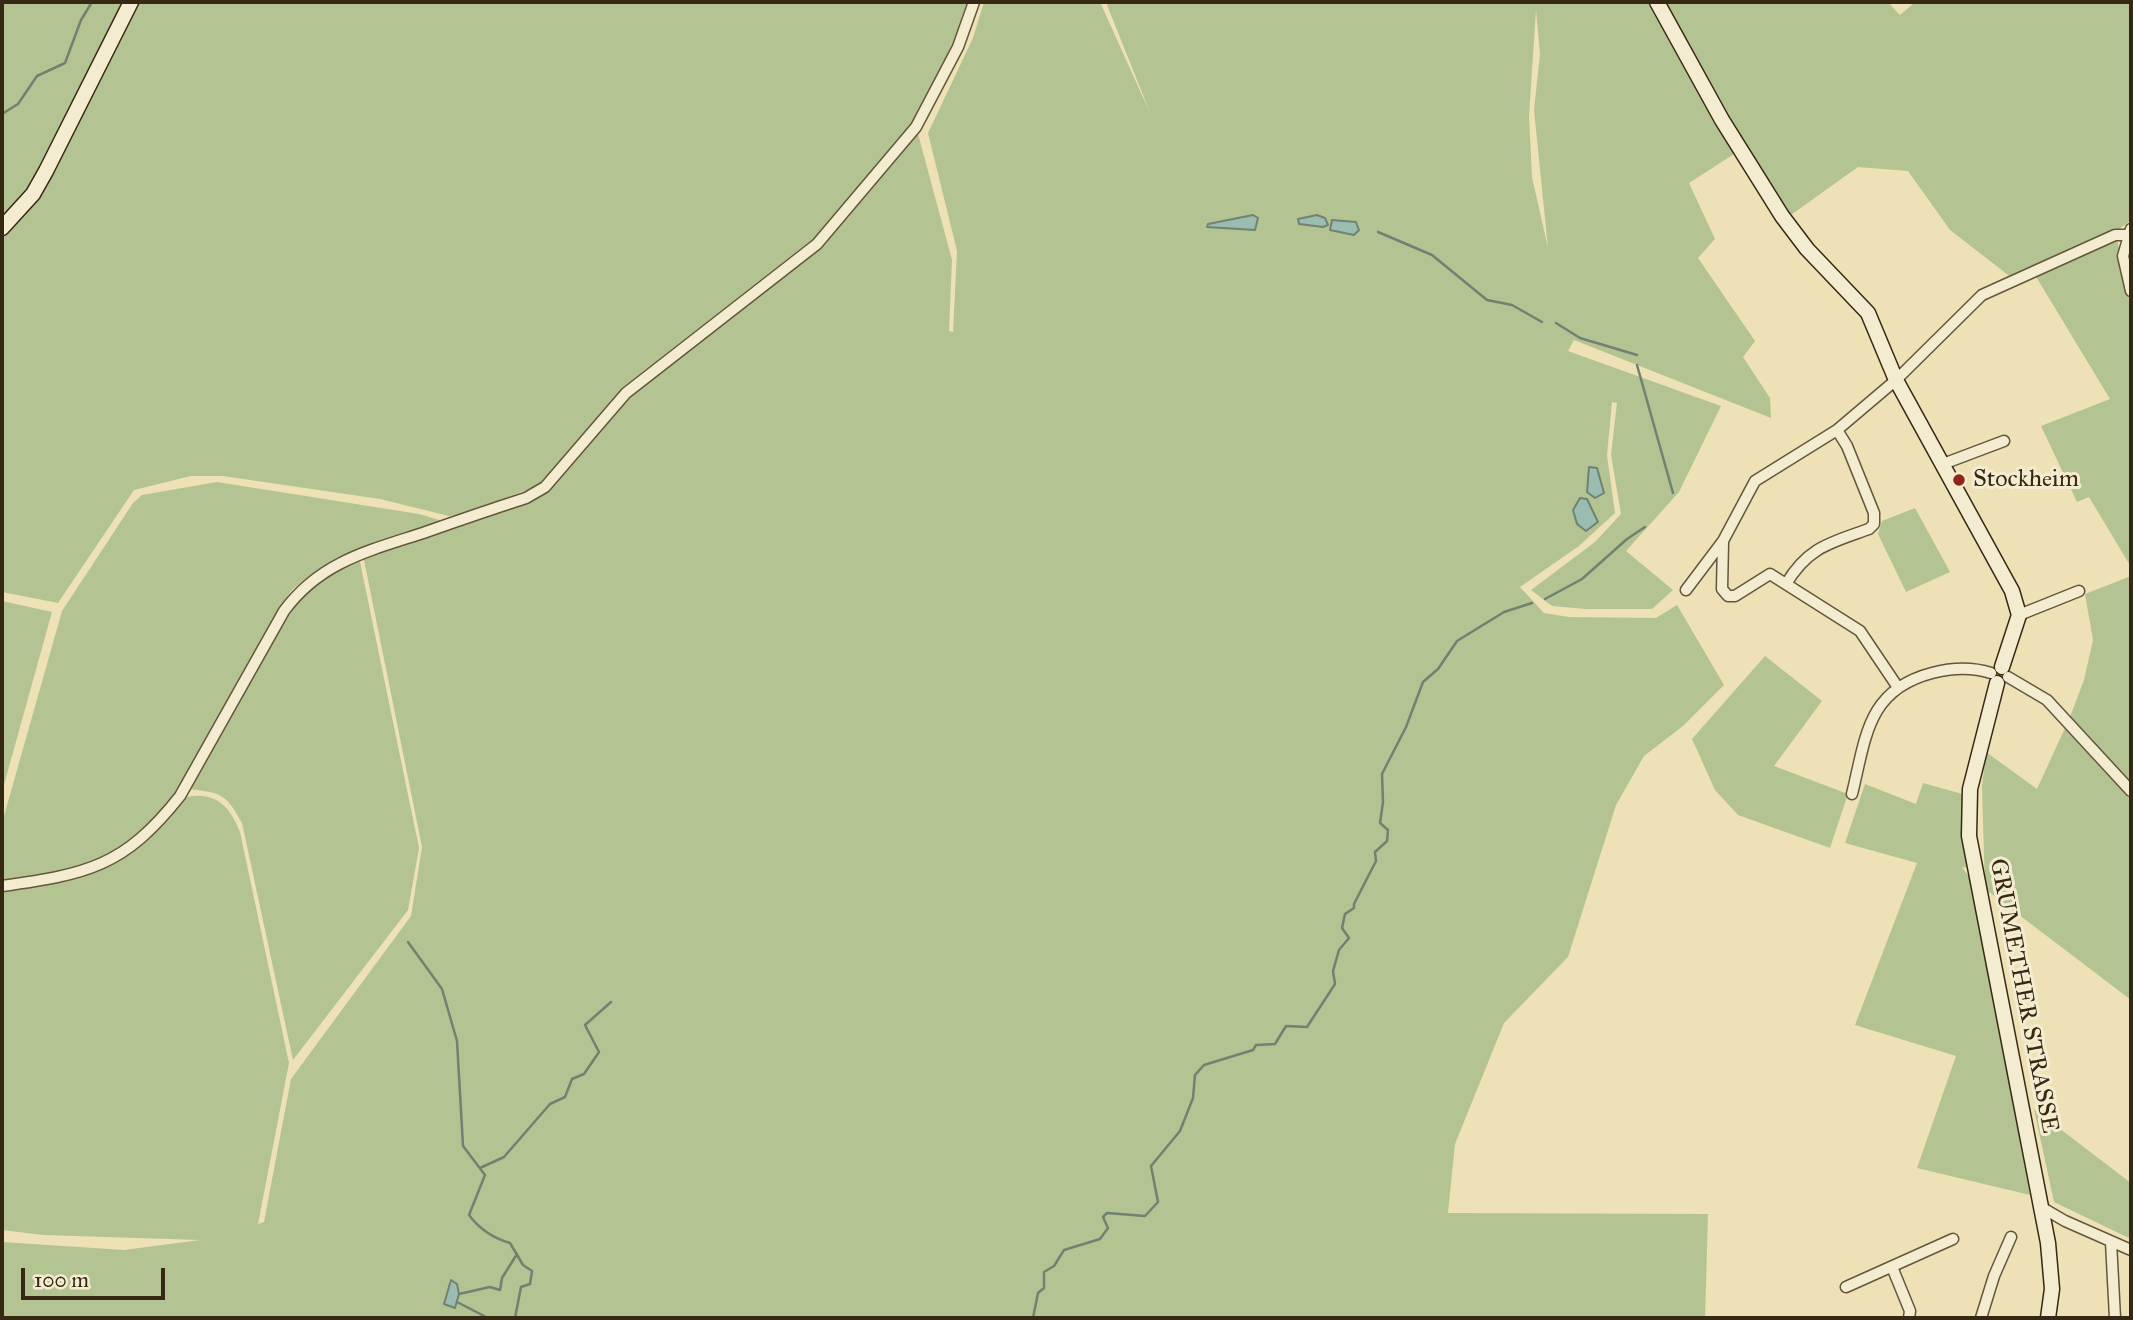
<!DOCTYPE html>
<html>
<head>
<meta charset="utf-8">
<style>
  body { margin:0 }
  #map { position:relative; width:2133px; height:1320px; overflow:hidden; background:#eee1b6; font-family:"IM FELL Great Primer",serif }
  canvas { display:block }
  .frame { position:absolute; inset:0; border:4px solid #362813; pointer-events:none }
  .scale { position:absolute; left:21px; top:1268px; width:144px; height:32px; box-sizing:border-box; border:4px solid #362813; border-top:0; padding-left:9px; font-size:21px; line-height:24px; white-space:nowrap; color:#362813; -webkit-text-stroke:5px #f4ecd0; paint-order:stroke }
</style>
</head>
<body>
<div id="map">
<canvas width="2133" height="1320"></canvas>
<div class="frame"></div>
<div class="scale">100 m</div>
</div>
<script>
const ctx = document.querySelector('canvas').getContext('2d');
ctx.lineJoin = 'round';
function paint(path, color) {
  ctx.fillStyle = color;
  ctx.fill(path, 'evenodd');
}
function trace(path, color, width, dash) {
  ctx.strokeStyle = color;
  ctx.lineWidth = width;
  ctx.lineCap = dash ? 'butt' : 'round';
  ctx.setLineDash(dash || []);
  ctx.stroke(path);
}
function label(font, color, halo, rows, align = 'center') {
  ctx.font = font + ' "IM FELL Great Primer",serif';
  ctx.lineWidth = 6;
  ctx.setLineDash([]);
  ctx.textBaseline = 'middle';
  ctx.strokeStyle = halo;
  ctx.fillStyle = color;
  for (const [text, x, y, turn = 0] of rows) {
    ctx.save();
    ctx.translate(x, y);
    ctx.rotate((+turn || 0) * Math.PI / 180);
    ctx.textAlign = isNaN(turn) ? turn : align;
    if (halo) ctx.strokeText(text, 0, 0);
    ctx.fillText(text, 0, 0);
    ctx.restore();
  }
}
paint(new Path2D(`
  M2,2h965l-10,32 -45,94 -101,117 -188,144 -81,95 -75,29 -18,3 -69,-17 -157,-23h-32l-57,14 -76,113 -56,-11z
  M984,2h116l51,113 -44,-110 3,-3h540l87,150 -48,31 26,56 -17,19 57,83 -12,16 27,41 1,20 -197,-78 -6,11 153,55 -42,86 -53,59 47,39 -21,19h-66l-34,-3 -21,-16 64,-48 26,-28 -10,-59 6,-52 -5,-1 -5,53 8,58 -36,33 -59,41 24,26 25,4 87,1 21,-13 47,80 -41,41 -39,30 -28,49 -48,152 -64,66 -49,121 -7,69 260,1 -3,104h-1703v-76l122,8 76,-10 -157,-5 -41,-5v-339c84,-12 133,-23 185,-94 29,-6 43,10 53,35l49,231 -31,161 6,-2 27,-143 120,-163 11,-69 -59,-292 162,-53 103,-106 187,-145 102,-121 35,130 -3,71 4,1 4,-81 -29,-118 45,-95zM1536,10l4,44 -6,56 14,138 -16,-71 -3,-61z
  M1661,2h227l12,13 15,-13h216v218l-17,13 -102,45 -62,-48 -42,-59 -50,-4 -70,50z
  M2117,238l14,72v257l-42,-70 -12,5 -36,-76 69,-27 -75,-124z
  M217,482l202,32 27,8c-54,17 -113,29 -155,69 -47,70 -99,215 -167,257 -37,23 -80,29 -122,32v-57l60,-212 71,-108 9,-8z
  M1915,508l35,64 -44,20 -28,-58 4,-13z
  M359,557l60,291 -11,62 -115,150 -51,-237c-16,-29 -20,-30 -52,-34l96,-174 26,-31z
  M2131,576v206l-61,-65 14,-37 9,-40 -8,-46z
  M2,601l50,11 -50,180z
  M1765,656l57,45 -48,65 74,28 -18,54 -92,-33 -23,-25 -23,-51z
  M2065,728l66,72v200l-146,-111 -3,-103 4,-34 51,37z
  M1923,783l43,12 3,73 -7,-1 11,15 57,313 -113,-27 39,-112 -101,-31 62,-162 -72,-20 20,-59 51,20z
  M2034,1109l97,74v56l-77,-37z`), '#b3c492');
const water = new Path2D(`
  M1253,215l5,3 -3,12 -48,-3 1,-3z
  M1317,215l8,3 3,7 -5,2 -24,-3 -1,-5z
  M1332,220l24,2 3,8 -5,5 -24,-5z
  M1589,467l8,1 7,25 -9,5 -8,-6z
  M1580,498l7,1 11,23 -12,9 -9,-7 -4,-14z
  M451,1280l6,4 2,10 -4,14 -11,-4z`);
paint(water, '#99bdb1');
trace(water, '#718172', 2);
trace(new Path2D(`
  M2,114l16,-10 19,-28 28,-13 16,-43 11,-18
  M1378,232l54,23 55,45 25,5 30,17
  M1556,323l24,15 57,17
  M1637,365l36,128
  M1545,599l37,-20 45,-40 18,-12
  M408,942l34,47 15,52 6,105 22,29 -16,40c11,15 24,23 41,28l13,22 9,6 -2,13 -9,3 -6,31
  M480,1168l24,-11 46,-53 15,-7 7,-18 12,-5 15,-22 -14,-27 26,-23
  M459,1294l31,-7 10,3 2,-12 15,-24
  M457,1302l31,16
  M1033,1318l5,-25 6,-5v-16l10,-6 10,-16 36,-11 8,-11 -5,-11 4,-4 38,3 13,-14 -7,-36 29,-35 13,-33 2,-23 9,-10 49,-15 3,-5 19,-1 11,-18 21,1 28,-43 -2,-13 6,-21 10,-12 -7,-10 3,-14 9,-6v-4l22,-43 -1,-9 12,-11 1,-11 -8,-7 3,-21 -1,-28 24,-47 17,-45 15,-13 19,-28 47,-29 28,-9`), '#718172', 2.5);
const street = new Path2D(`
  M2131,229l-8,27 8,35
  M1943,464l61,-23
  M1723,542l-1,47 6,7h7l35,-22 90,57 37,55
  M1786,584c22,-37 44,-41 83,-55l5,-5v-11l-27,-67 -10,-16
  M1686,590l37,-49 32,-60 82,-51 59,-50 86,-85 133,-60h13
  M2019,615l60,-24
  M2008,677l39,23 84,91
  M1852,794c14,-57 15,-104 80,-121 19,-5 40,-6 59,0
  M2,886c85,-12 122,-19 178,-90l104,-185c36,-49 84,-60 139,-78 34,-12 69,-24 103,-35l19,-11 81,-94 191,-149 99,-117 42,-80 16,-45
  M2041,1207l24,14 66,29
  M2111,1242l4,76
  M1892,1267l18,44 -1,7
  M1846,1287l107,-48
  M1981,1318l13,-42 17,-39`);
const secondary = new Path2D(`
  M1657,2l65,118 60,96 25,33 61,64 28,67 116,211 7,24 -17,52
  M2,228l31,-34 13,-23 85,-169
  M1997,683l-27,106 -1,47 79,407 4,46 -4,29`);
trace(street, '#64563c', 13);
trace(secondary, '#362813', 17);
trace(street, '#f4ecd0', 10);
trace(secondary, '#f4ecd0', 14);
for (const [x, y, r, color] of [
  [1959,480,7,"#8f2418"]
]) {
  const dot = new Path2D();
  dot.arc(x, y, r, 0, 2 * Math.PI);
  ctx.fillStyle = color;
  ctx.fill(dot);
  trace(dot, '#f4ecd0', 2.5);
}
label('24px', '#362813', '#f4ecd0', [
  ["Stockheim",1973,480]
], 'left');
label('24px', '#362813', '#f4ecd0', [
  ["GRUMETHER STRASSE",2023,996,79]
]);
</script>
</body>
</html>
